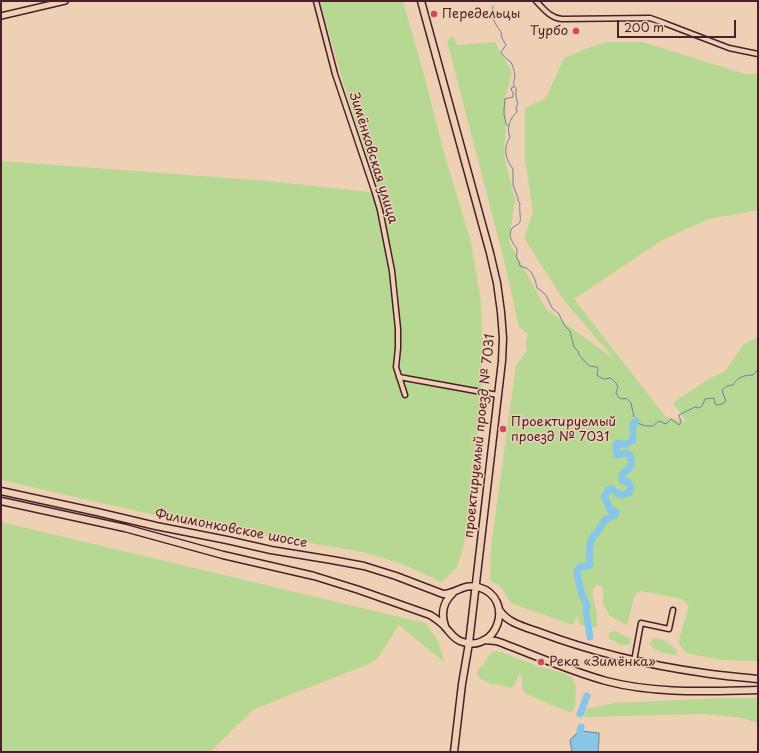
<!DOCTYPE html>
<html>
<head>
<meta charset="utf-8">
<style>
  body { margin:0 }
  #map { position:relative; width:759px; height:753px; overflow:hidden; background:#eed0b4; font-family:"Playpen Sans",sans-serif }
  canvas { display:block }
  .frame { position:absolute; inset:0; border:2px solid #4a1f2b; pointer-events:none }
  .scale { position:absolute; left:617px; top:20px; width:119px; height:18px; box-sizing:border-box; border:2px solid #4a1f2b; border-top:0; padding-left:5px; font-size:12px; line-height:14px; white-space:nowrap; color:#4a1f2b; -webkit-text-stroke:3px #eed0b4; paint-order:stroke }
</style>
</head>
<body>
<div id="map">
<canvas width="759" height="753"></canvas>
<div class="frame"></div>
<div class="scale">200 m</div>
</div>
<script>
const ctx = document.querySelector('canvas').getContext('2d');
ctx.lineJoin = 'round';
function paint(path, color) {
  ctx.fillStyle = color;
  ctx.fill(path, 'evenodd');
}
function trace(path, color, width, dash) {
  ctx.strokeStyle = color;
  ctx.lineWidth = width;
  ctx.lineCap = dash ? 'butt' : 'round';
  ctx.setLineDash(dash || []);
  ctx.stroke(path);
}
function label(font, color, halo, rows, align = 'center') {
  ctx.font = font + ' "Playpen Sans",sans-serif';
  ctx.lineWidth = 3;
  ctx.setLineDash([]);
  ctx.textBaseline = 'middle';
  ctx.strokeStyle = halo;
  ctx.fillStyle = color;
  for (const [text, x, y, turn = 0] of rows) {
    ctx.save();
    ctx.translate(x, y);
    ctx.rotate((+turn || 0) * Math.PI / 180);
    ctx.textAlign = isNaN(turn) ? turn : align;
    if (halo) ctx.strokeText(text, 0, 0);
    ctx.fillText(text, 0, 0);
    ctx.restore();
  }
}
paint(new Path2D(`
  M320,1h83l20,70 21,82 27,89 10,60 1,39v53l-18,151 -7,22 -15,15 -40,-18 -39,-12 -41,-7 -128,-21 -193,-44v-319l268,20 109,12 -38,-121z
  M453,36l4,9 38,-3 17,31 -7,24 1,25 -2,34 11,43 -6,43 37,67 69,51 -52,-61 -39,-61 9,-26 -8,-52v-52l21,-10 18,-40 22,-9 21,-7h36l102,32h13v136l-49,9 -47,21 -88,59 92,118 21,5 -14,-19 34,-23 18,-9 19,-27 14,-7v324l-36,-1 -36,-7 -8,-10 11,-37 -7,-7 -41,-8 -6,3 -8,31 -17,-9 -7,-12v-17l-7,-2 -4,7 5,22v14l-11,-2 -7,-2 -1,-9 -6,10 -61,-22 -11,-17 -10,-6 1,-34 25,-181 11,-14 -1,-8 2,-9 -9,-7 -15,-67 -57,-219z
  M1,522l424,101 12,16 8,24 -46,-38 -22,34 -8,5 -115,45 -44,43h-209z
  M615,631l16,8 -2,6h-10l-4,-4 -6,-2v-7z
  M658,638c8,2 13,7 19,13l-1,4c-11,-1 -18,-3 -26,-10l2,-6z
  M496,651l5,1 39,15 24,6 6,3 4,5 2,6 -1,18 -2,6 -3,1 -4,-1 -40,-17 -4,-5v-13l-3,-3 -4,13 -6,2 -12,-4h-6l-11,-5 -3,-6 2,-5 5,-4 6,-10z
  M720,698h38v25l-15,-5 -38,-4 -121,3 2,-8 28,-6z`), '#b6d892');
const water = new Path2D(`
  M580,731l19,2v6l-1,13h-26l-2,-12 8,-8z`);
paint(water, '#88c6e8');
trace(water, '#6f839c', 1);
trace(new Path2D(`
  M493,6l-1,10 3,7 6,9 1,6 4,7 -5,7c2,4 5,7 9,9 3,4 4,9 5,14 0,6 -4,8 1,13v9l2,7 -2,3 1,5c-7,6 -11,17 -7,25 -7,12 -5,21 3,32v16l5,13v3l2,2c-1,5 1,16 0,19 -2,3 -6,4 -8,6 -5,8 1,15 5,21v4l-1,3 3,6 1,4c2,1 4,1 6,2 7,3 10,14 11,20l7,5 3,4 5,11 7,6 5,11 6,6 4,16 4,4 1,4 9,10 2,1 7,1 1,2 -1,6 6,4 8,-1 5,5 2,4 -2,6 3,5 5,1 2,-1 5,5 3,14
  M509,126l-3,-2 -1,-6 -1,-3v-6l1,-10 8,-2v-5l-2,-2 1,-3h2
  M635,420c5,6 11,6 18,6l6,-5 7,3 5,-5 8,6 2,-3 -2,-7 16,-8 4,1 3,-2 3,-7 9,-1 1,6 4,1 5,-2 2,-2 -2,-5 -2,-6 5,-4 6,-1c4,-8 12,-10 20,-10l5,-6`), '#6f839c', 1);
trace(new Path2D(`
  M633,430v-6l3,-3
  M590,637l-4,-26 1,-6 -5,-10 -2,-9 -2,-8 -1,-7 3,-4 8,-1 2,-2c-1,-7 -1,-19 2,-26 2,-3 6,-6 8,-10 2,-2 3,-6 5,-8 4,-3 8,-2 11,-7l-2,-2 -4,-1c-3,-5 -1,-8 -6,-13l5,-8h3l8,6 9,-2c2,-5 2,-7 -1,-11l-6,-1v-6l3,-4c7,-2 7,-10 5,-16l-4,-2 -9,2 -1,-5v-6l3,-1 5,2 9,-5v-5
  M580,714l7,-18
  M581,727l-1,4 3,21`), '#88c6e8', 7);
const minor = new Path2D(`
  M316,1l19,73 39,116 6,20 12,61 6,58v19l-2,19 9,28
  M536,1c8,8 14,17 26,18l88,-1 14,5 65,25 29,6
  M399,377l99,18
  M634,661l7,-38 28,6 4,-19`);
const tertiary = new Path2D(`
  M1,16l64,-15`);
const secondary = new Path2D(`
  M421,1l69,252 7,30 4,29 2,26 -1,23 -33,282 -7,41 -8,68
  M1,491l96,21 59,14 71,14 44,10 61,10 32,6 32,10 47,18c13,0 21,-11 35,-7 39,11 19,69 -18,54 -7,-3 -10,-9 -15,-14 -4,-5 -9,-8 -15,-12l-71,-25 -45,-14 -91,-21 -98,-27 -124,-27
  M500,611c8,12 25,16 39,21 53,20 108,33 165,41 18,3 36,4 54,6
  M445,626c-4,-12 -2,-24 8,-33
  M484,640l12,1 6,2c34,13 68,28 104,38 49,13 101,10 152,9`);
trace(minor, '#4a1f2b', 7);
trace(tertiary, '#4a1f2b', 8);
trace(secondary, '#4a1f2b', 9);
trace(minor, '#eed0b4', 4);
trace(tertiary, '#eed0b4', 5);
trace(secondary, '#eed0b4', 6);
for (const [x, y, r, color] of [
  [434,14,4,"#d1495b"],
  [576,31,4,"#d1495b"],
  [503,429,4,"#d1495b"],
  [541,662,4,"#d1495b"]
]) {
  const dot = new Path2D();
  dot.arc(x, y, r, 0, 2 * Math.PI);
  ctx.fillStyle = color;
  ctx.fill(dot);
  trace(dot, '#eed0b4', 1.5);
}
label('13px', '#4a1f2b', '#eed0b4', [
  ["Передельцы",442,14],
  ["Турбо",568,31,"right"],
  ["Проектируемый",511,422],
  ["проезд № 7031",511,437],
  ["Река «Зимёнка»",549,662]
], 'left');
label('13px', '#4a1f2b', '#eed0b4', [
  ["Зимёнковская улица",373,158,73],
  ["проектируемый проезд № 7031",480,436,-84],
  ["Филимонковское шоссе",231,529,11]
]);
</script>
</body>
</html>
